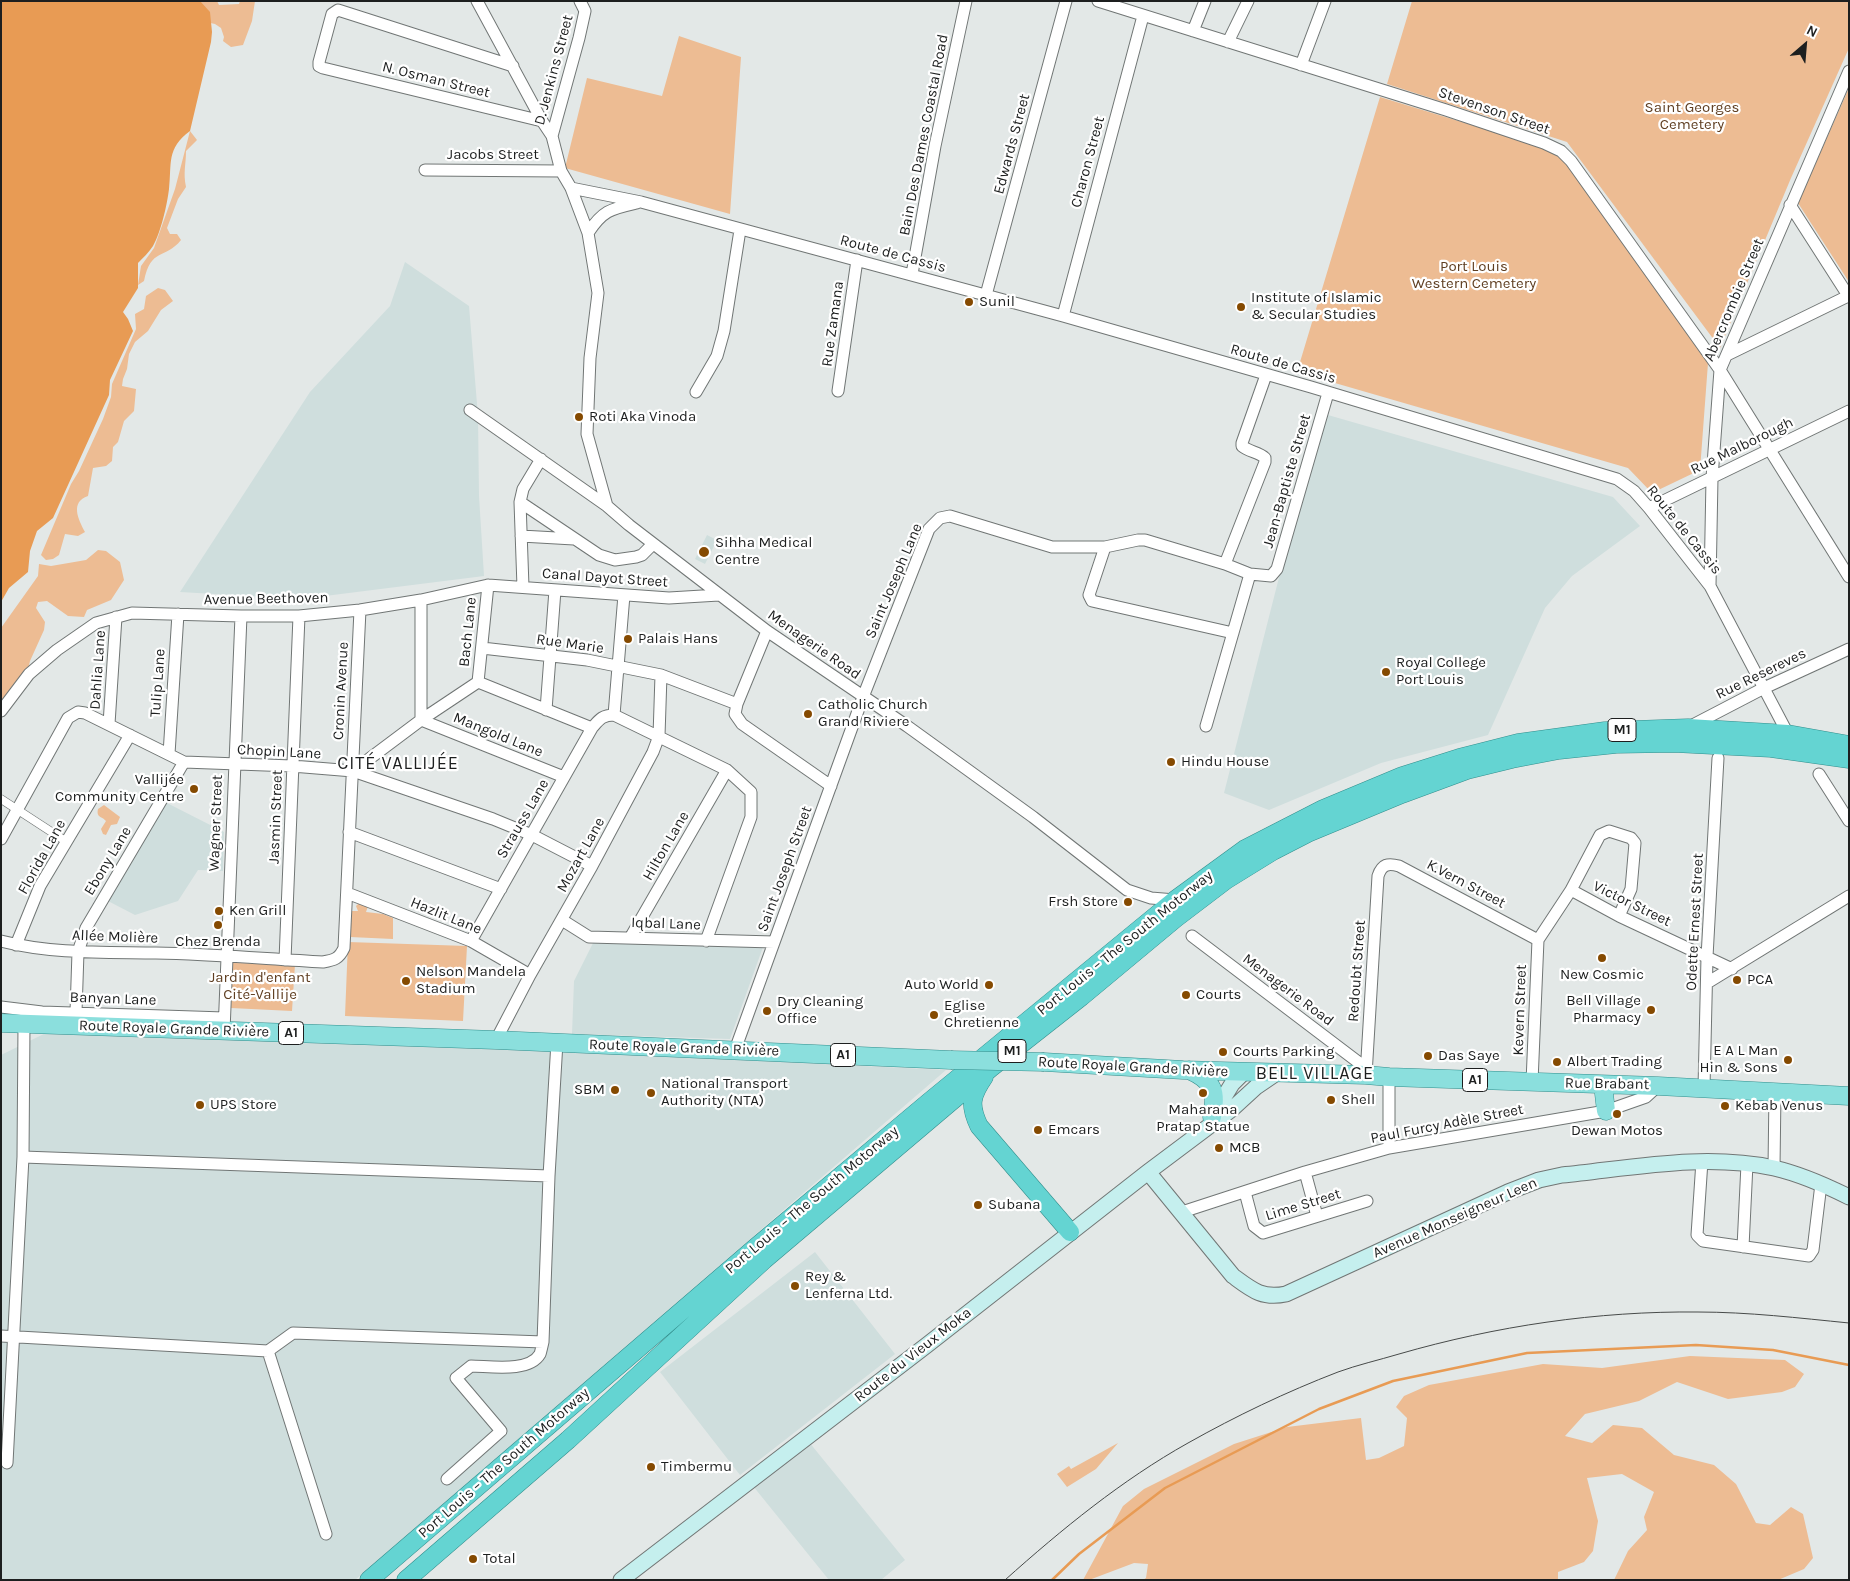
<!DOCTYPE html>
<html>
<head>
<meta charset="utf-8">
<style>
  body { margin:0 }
  #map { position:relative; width:1850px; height:1581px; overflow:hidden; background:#e3e8e7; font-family:Karla,sans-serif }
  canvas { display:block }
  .frame { position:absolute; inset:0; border:2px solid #1d1f1f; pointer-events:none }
  .north { position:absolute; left:1780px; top:20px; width:50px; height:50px; -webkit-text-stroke:4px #fff; paint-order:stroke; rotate:27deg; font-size:14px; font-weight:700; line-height:20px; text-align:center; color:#1d1f1f }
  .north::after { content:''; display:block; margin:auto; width:18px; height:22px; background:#1d1f1f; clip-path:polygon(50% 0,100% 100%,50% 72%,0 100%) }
</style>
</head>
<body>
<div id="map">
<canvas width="1850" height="1581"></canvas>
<div class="frame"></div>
<div class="north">N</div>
</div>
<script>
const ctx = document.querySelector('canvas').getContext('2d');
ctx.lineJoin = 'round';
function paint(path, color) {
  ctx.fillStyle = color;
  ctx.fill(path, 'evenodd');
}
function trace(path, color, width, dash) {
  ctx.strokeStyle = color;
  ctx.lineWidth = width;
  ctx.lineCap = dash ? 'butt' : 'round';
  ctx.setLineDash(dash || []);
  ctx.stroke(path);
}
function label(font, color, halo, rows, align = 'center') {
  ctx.font = font + ' Karla,sans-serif';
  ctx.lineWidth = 4.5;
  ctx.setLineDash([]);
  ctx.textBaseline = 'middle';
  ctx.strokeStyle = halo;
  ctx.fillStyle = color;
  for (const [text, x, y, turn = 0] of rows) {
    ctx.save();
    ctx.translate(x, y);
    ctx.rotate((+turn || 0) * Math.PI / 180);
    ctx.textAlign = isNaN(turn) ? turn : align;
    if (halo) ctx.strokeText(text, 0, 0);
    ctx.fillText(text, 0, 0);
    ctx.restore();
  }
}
paint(new Path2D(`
  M405,262l64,44 9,110 1,80 5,80 -183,23 -121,-7 130,-200 80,-86z
  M1321,413l292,84 27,29 -68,50 -27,32 -57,127 -107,28 -112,47 -45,-17z
  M707,535l10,5 -12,24 -10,-5z
  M165,802l59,30 -1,39 -25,-1 -20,31 -43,14 -27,-14z
  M595,939l168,8 -33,92 -158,-5 2,-53z
  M58,1027l723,35 1,-2 59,4 1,1 104,5 -591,510h-354v-525z
  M815,1252l80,102 -155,121 -80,-103z
  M809,1442l96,118 -24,20h-52l-76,-94z`), '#cfdedd');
paint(new Path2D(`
  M180,1h37l2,4 20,-1 1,-3h15l-3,20 -9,24 -12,2 -8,-6 1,-4 -3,-9 -6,-4 -23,-5z
  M1412,1h437v47l-58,130 -71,170 -153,-206 -180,-58z
  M679,36l62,21 -11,157 -165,-46 22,-90 75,18z
  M1849,88v194l-51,-79z
  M1380,97l183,56 145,210 -8,107 -48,23 -24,-25 -331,-96z
  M190,131l7,9 -11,11c0,14 -3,21 0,36l-8,12 -11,29 3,6h7l4,6c-16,20 -30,7 -37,41l-6,4 3,-19 13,-18 21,-59z
  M158,288l7,2 8,11 -12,9 -13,21 -13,11 -6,12 -2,15 -4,10 -1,7 14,3 -2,22 -10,10 -6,21 -5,5 -1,14 -6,5 -13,2 -5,28c-18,6 -10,23 -3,36l-7,4 -13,-2 -6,21 -6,4 -7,1 -5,-5 30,-71 8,-13 24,-52 8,-22 1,-13 24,-55 -1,-15 9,-5 2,-13z
  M98,550l8,1 14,11 4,18 -13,20 -24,10 -3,7 -16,-1 -21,-15 -9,1 -2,6 9,14 -1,8 -14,31 -3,13 -26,35v-81l37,-52 1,-12 12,2 35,-6z
  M104,805l16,12 -3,7 -6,1 -5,10 -3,-1 -2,-5 5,-8c-4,-5 -10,-3 -8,-12z
  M360,902l8,4 -2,6 17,2 10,4v21l-43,-2 2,-26h6l-2,-5z
  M348,942l119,4 -4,75 -118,-5z
  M233,963l62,1 -3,47 -61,-3z
  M1690,1356l95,4 19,14 -9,13 -13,5 -54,7 -51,-17 -38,19 -54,13 -20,22 27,7 21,-18 29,3 32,27 40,10 22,19 20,39 14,2 21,-18 12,7 10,44 -9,11 -26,11h-164l14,-29 19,-21 -3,-13 10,-25 -32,-18 -35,4 11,43 -5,30 -9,11 -26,10v8h-415l3,-2 2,-14 -14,-1 -45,17h-6l40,-74 21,-17 90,-45 53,-17 74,-9 5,42 13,-2 25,-12 3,-28 -11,-11 8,-11 25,-11 114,-21 59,4z
  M1118,1443l-22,26 -29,18 -10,-13 12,-8 2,3z`), '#edbc93');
paint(new Path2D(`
  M1,1h199l10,11 2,20 -1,10 -21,89c-24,18 -18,32 -21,58 -2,16 -8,43 -16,57 -4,6 -10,12 -15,17v25l-15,24 5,7 5,12 -23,49 -1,15 -56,123 -16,13 -7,20 -2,21 -19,16 -8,14z`), '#e89b54');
trace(new Path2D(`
  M1052,1580l27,-26 86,-66 154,-79 74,-28 134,-28 169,-8 77,5 76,15`), '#e89b54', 2.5);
const pedestrian = new Path2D(`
  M1,799l66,43`);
const minor = new Path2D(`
  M477,1l65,120 10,15 9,35 10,17 17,45 10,60 -8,65 -3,76 20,72
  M1098,1l348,109 98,33 17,8 10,10 149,209 129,207
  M1193,31l12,-30
  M1228,42l20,-41
  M1301,65l24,-64
  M513,66l-175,-56 -6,4 -13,48v4l4,2 219,53
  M552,136l27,-98 6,-27 -5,-10
  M425,170l136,1
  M571,188l70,14 422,114 248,71 306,92 17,12 15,17 61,78 78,148
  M1790,205l59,92
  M588,233c15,-23 23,-24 49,-30
  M912,274l23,-128 31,-145
  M986,295l80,-294
  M1063,316l80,-300
  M1727,355l121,-59
  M838,391l19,-131
  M696,392l21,-36 7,-25 16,-101
  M470,410l137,96 22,19 138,106 140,95 126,91 94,73 24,8 24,2
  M520,502l79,53 16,5 21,-3 6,-2 11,-11
  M1649,508l200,-97
  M521,536l53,3
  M1105,547l-16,48 3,6 141,32
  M1225,564l40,-102v-4c-6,-6 -16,-6 -23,-12v-3l24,-68
  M1710,586l2,-108 8,-108 129,-299
  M523,587l-3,-85 3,-13 18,-30
  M421,600v120l143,57
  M767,631l-30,73 -2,10 7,10 89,62
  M482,648l105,12 74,15 76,29
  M478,682l114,46
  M478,682l10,-97
  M546,710l9,-120
  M1,711l28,-37 28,-24 39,-27 36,-10 109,3h58l61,-6 61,-10 67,-15 181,13 50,-3
  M614,715l10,-120
  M109,724l7,-107
  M1206,726l44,-152
  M1689,727l75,-39 85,-39
  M169,754l9,-140
  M353,771l68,-51 57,-38
  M1819,774l30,47
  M349,832l152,57
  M1,839l67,-121 10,-6 7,1 99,49 108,4 61,5 140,48 39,16 60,31
  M1571,890l48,26 113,53
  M347,893l124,48 59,34
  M562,920l27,17 185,5
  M1192,936l174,132
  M630,938l97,-168
  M1538,940l33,-50 29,-55 9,-4 22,7 4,5 -4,46 -12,27
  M1,941c51,13 103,11 155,12 56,1 111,6 167,9 11,-2 16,-3 21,-14l16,-338
  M471,941l121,-213c7,-8 10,-13 22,-13l113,55 24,22v25l-45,124
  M16,945l24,-59 90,-151
  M285,960l14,-344
  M1707,983l142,-87
  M1,1007l41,5 182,6
  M76,1012l2,-60 8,-24 98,-166
  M224,1031c5,-138 10,-276 17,-415
  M496,1040l34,-65 62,-109 61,-114 6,-16 2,-61
  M735,1050l128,-353 66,-168 11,-11 10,-2 102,31h53l33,-7h7l80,24 25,10 21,2 6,-7 51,-176
  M1366,1075l12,-199c4,-12 10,-13 21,-10l139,74
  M1532,1082l6,-142
  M1704,1088l3,-131 11,-199
  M1389,1148v-71
  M23,1157l526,19
  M1702,1161l-5,74 6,6 106,15 4,-6 8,-66
  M1774,1168l1,-77
  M1305,1172l12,44
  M1245,1192l9,34 9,7 104,-32
  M1182,1212l123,-40 84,-24 217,-37 40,-14 12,-11
  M1743,1247l4,-83
  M1,1336l267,15 25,-18 250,9
  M268,1351l58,183
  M7,1463l16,-306 1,-133
  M447,1479l54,-48 -45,-53 15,-12c18,0 58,7 69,-12 1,-3 2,-8 3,-12l6,-166 8,-134`);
const secondary = new Path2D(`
  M1213,1115l19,-31 12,-12
  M1148,1172l85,104c19,14 29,23 53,18l222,-102 31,-12 23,-5c70,-7 142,-22 212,-7 26,6 51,17 75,29
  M621,1580l306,-235 221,-173 84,-63 24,-22 22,-15`);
const primary = new Path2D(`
  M1,1023l495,17 455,20
  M1044,1062l139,8 183,5 23,2 269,9 191,10
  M1189,1070c25,11 28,22 23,47
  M1603,1085l3,26`);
const trunk = new Path2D(`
  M984,1077c-13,19 -15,28 -5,49l91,106
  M369,1580l387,-333 173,-145 246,-202 70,-51 78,-40 79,-33 57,-18 59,-15 87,-12 83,-3 100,6 61,11
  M406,1580l162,-140 196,-180 228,-193 89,-70 95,-79 50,-38 47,-29 35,-18 94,-39 65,-24 45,-11 47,-9 57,-6 58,-1 97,5 78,11`);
trace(pedestrian, '#717675', 9);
trace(minor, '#717675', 13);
trace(secondary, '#717675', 17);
trace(primary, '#328e8c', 19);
trace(trunk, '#328e8c', 19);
trace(pedestrian, '#fff', 8);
trace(minor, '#fff', 11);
trace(secondary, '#c5efee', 15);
trace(primary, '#8bdfdd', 18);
trace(trunk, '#64d4d2', 18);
trace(new Path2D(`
  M1005,1580c57,-51 117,-100 183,-137 48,-27 98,-51 150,-71 19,-7 41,-12 61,-18 97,-28 198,-43 299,-42 50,0 101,6 151,11`), '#474a49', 1);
const primaryBridge = new Path2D(`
  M951,1060l93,2`);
trace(primaryBridge, '#328e8c', 19, []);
trace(primaryBridge, '#8bdfdd', 18);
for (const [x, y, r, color] of [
  [969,302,5,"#854a01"],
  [1241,307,5,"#854a01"],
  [579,417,5,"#854a01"],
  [704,552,6,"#854a01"],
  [628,639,5,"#854a01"],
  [1386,672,5,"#854a01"],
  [808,714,5,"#854a01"],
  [1171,762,5,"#854a01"],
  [194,789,5,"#854a01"],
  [1128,902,5,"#854a01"],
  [219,911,5,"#854a01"],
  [218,925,5,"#854a01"],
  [1602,958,5,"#854a01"],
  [1737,980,5,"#854a01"],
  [406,981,5,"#854a01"],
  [989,985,5,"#854a01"],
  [1186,995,5,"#854a01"],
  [1651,1010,5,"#854a01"],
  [767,1011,5,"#854a01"],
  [934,1015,5,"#854a01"],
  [1223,1052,5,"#854a01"],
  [1428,1056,5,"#854a01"],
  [1788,1060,5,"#854a01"],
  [1557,1062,5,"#854a01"],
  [615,1090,5,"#854a01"],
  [651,1093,5,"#854a01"],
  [1203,1093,5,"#854a01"],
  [1331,1100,5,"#854a01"],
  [200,1105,5,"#854a01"],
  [1725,1106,5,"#854a01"],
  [1617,1114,5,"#854a01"],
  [1038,1130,5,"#854a01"],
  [1219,1148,5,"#854a01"],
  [978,1205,5,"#854a01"],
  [795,1286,5,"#854a01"],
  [651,1467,5,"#854a01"],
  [473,1559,5,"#854a01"]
]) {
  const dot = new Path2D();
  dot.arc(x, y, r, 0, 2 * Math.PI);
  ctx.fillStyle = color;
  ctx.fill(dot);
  trace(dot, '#fff', 2);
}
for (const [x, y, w] of [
  [1622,730,28],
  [291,1033,25],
  [1012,1051,28],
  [843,1055,25],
  [1475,1080,25]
]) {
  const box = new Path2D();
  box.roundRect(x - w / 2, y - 11.5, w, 23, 4);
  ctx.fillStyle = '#fff';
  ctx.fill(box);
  trace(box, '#1d1f1f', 1);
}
label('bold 14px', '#1d1f1f', null, [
  ["M1",1622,730],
  ["A1",291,1033],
  ["M1",1012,1051],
  ["A1",843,1055],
  ["A1",1475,1080]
]);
label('15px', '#1d1f1f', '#fff', [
  ["D. Jenkins Street",554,70,-75],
  ["N. Osman Street",436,80,14],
  ["Stevenson Street",1494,111,19],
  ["Bain Des Dames Coastal Road",924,135,-79],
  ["Edwards Street",1012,144,-75],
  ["Jacobs Street",493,155],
  ["Charon Street",1088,162,-75],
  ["Route de Cassis",893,254,15],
  ["Abercrombie Street",1734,300,-67],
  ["Rue Zamana",833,324,-82],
  ["Route de Cassis",1283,364,16],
  ["Rue Malborough",1742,446,-26],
  ["Jean-Baptiste Street",1287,481,-74],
  ["Route de Cassis",1684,530,51],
  ["Canal Dayot Street",605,578,4],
  ["Saint Joseph Lane",894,581,-67],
  ["Avenue Beethoven",266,599,-1],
  ["Bach Lane",468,632,-84],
  ["Rue Marie",570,644,8],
  ["Menagerie Road",814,645,35],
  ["Dahlia Lane",98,670,-86],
  ["Rue Resereves",1761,674,-26],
  ["Tulip Lane",158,683,-86],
  ["Cronin Avenue",341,691,-87],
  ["Mangold Lane",498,735,22],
  ["Chopin Lane",279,752,3],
  ["Jasmin Street",276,817,-88],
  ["Strauss Lane",523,819,-60],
  ["Wagner Street",216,823,-88],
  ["Hilton Lane",666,846,-60],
  ["Mozart Lane",581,855,-61],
  ["Florida Lane",42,857,-61],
  ["Ebony Lane",108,861,-59],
  ["Saint Joseph Street",785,869,-70],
  ["K.Vern Street",1466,884,28],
  ["Victor Street",1632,904,26],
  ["Hazlit Lane",446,916,22],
  ["Odette Ernest Street",1695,922,-87],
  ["Iqbal Lane",666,924,2],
  ["Allée Molière",115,937,2],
  ["Port Louis – The South Motorway",1125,943,-39],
  ["Redoubt Street",1357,971,-86],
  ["Menagerie Road",1288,990,37],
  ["Banyan Lane",113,999,2],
  ["Kevern Street",1520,1010,-88],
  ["Route Royale Grande Rivière",174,1029,2],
  ["Route Royale Grande Rivière",684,1048,2],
  ["Route Royale Grande Rivière",1133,1067,3],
  ["Rue Brabant",1607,1084,1],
  ["Paul Furcy Adèle Street",1447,1124,-11],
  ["Port Louis – The South Motorway",812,1200,-40],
  ["Lime Street",1303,1205,-17],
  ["Avenue Monseigneur Leen",1455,1218,-24],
  ["Route du Vieux Moka",913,1355,-38],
  ["Port Louis – The South Motorway",504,1463,-41]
]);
label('15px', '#5f3e21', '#fff', [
  ["Saint Georges",1692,108],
  ["Cemetery",1692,125],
  ["Port Louis",1474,267],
  ["Western Cemetery",1474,284],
  ["Jardin d'enfant",260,978],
  ["Cité-Vallije",260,995]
]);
label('15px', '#1d1f1f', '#fff', [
  ["Institute of Islamic",1251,298],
  ["& Secular Studies",1251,315],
  ["Sunil",979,302],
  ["Roti Aka Vinoda",589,417],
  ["Sihha Medical",715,543],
  ["Centre",715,560],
  ["Palais Hans",638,639],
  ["Royal College",1396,663],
  ["Port Louis",1396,680],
  ["Catholic Church",818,705],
  ["Grand Riviere",818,722],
  ["Hindu House",1181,762],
  ["Vallijée",184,780,"right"],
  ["Community Centre",184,797,"right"],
  ["Frsh Store",1118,902,"right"],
  ["Ken Grill",229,911],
  ["Chez Brenda",218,942,"center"],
  ["Nelson Mandela",416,972],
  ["Stadium",416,989],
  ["New Cosmic",1602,975,"center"],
  ["PCA",1747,980],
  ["Auto World",979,985,"right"],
  ["Courts",1196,995],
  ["Bell Village",1641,1001,"right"],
  ["Pharmacy",1641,1018,"right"],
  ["Dry Cleaning",777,1002],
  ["Office",777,1019],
  ["Eglise",944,1006],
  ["Chretienne",944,1023],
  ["E A L Man",1778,1051,"right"],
  ["Hin & Sons",1778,1068,"right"],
  ["Courts Parking",1233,1052],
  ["Das Saye",1438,1056],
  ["Albert Trading",1567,1062],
  ["National Transport",661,1084],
  ["Authority (NTA)",661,1101],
  ["SBM",605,1090,"right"],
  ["Shell",1341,1100],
  ["UPS Store",210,1105],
  ["Kebab Venus",1735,1106],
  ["Maharana",1203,1110,"center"],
  ["Pratap Statue",1203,1127,"center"],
  ["Emcars",1048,1130],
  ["Dewan Motos",1617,1131,"center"],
  ["MCB",1229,1148],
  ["Subana",988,1205],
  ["Rey &",805,1277],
  ["Lenferna Ltd.",805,1294],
  ["Timbermu",661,1467],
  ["Total",483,1559]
], 'left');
ctx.letterSpacing = '1px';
label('18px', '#1d1f1f', '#fff', [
  ["CITÉ VALLIJÉE",398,764],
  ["BELL VILLAGE",1315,1074]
]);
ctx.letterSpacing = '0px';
</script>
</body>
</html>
